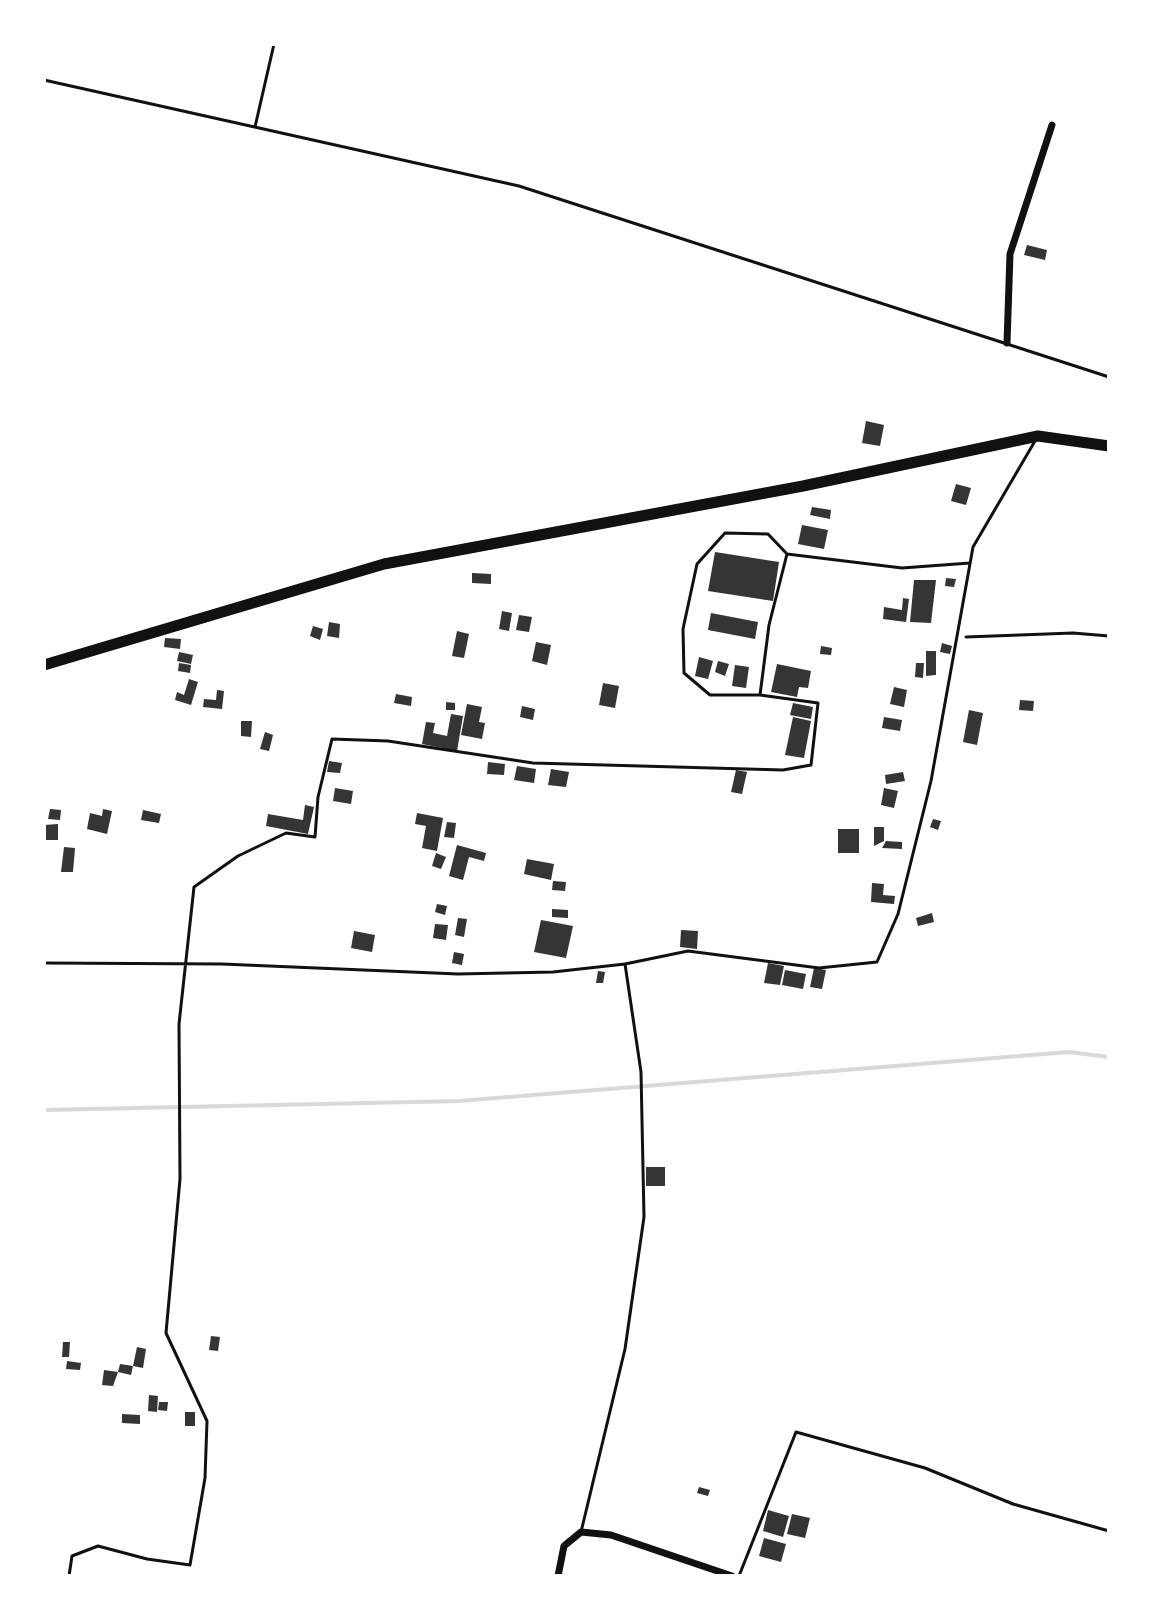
<!DOCTYPE html>
<html>
<head>
<meta charset="utf-8">
<style>
  body { margin:0 }
  #map { position:relative; width:1153px; height:1620px; overflow:hidden; background:#fff; font-family:"Open Sans",sans-serif }
  canvas { display:block }
  .frame { position:absolute; inset:0; border:46px solid #fff; pointer-events:none }
</style>
</head>
<body>
<div id="map">
<canvas width="1153" height="1620"></canvas>
<div class="frame"></div>
</div>
<script>
const ctx = document.querySelector('canvas').getContext('2d');
ctx.lineJoin = 'round';
function trace(path, color, width, dash) {
  ctx.strokeStyle = color;
  ctx.lineWidth = width;
  ctx.lineCap = dash ? 'butt' : 'round';
  ctx.setLineDash(dash || []);
  ctx.stroke(path);
}
function paint(path, color) {
  ctx.fillStyle = color;
  ctx.fill(path, 'evenodd');
}
trace(new Path2D(`
  M44,1110l415,-9 610,-49 40,5`), '#d9d9d9', 4);
paint(new Path2D(`
  M1027,245l20,5 -2,10 -21,-5z
  M866,421l18,4 -4,21 -18,-3z
  M956,484l15,4 -5,17 -15,-4z
  M812,507l19,3 -1,9 -20,-4z
  M802,525l26,5 -4,19 -26,-5z
  M715,552l64,10 -6,39 -65,-10z
  M472,573l19,1v10l-19,-1z
  M946,578l10,1 -2,8 -9,-1z
  M914,580h22l-5,43 -21,-1z
  M903,598l6,1 -3,23 -23,-3 1,-12 18,3z
  M502,611l10,2 -3,18 -10,-2z
  M711,613l47,9 -3,17 -47,-9z
  M519,615l13,2 -3,15 -13,-2z
  M329,622l11,2 -1,14 -12,-2z
  M313,626l10,3 -3,11 -10,-4z
  M457,631l12,3 -5,24 -12,-2z
  M165,638l16,1 -1,10 -16,-2z
  M536,642l15,3 -4,20 -15,-4z
  M942,643l10,3 -2,8 -10,-2z
  M821,646l11,2 -1,7 -11,-1z
  M926,651h10v24l-10,1z
  M179,652l14,3 -2,9 -14,-3z
  M699,657l14,4 -5,18 -13,-3z
  M718,661l11,3 -4,12 -10,-4z
  M179,663l12,2 -1,8 -12,-2z
  M916,663h8l-1,15 -8,-1z
  M777,664l34,7 -3,17 -9,-1 -2,10 -26,-5z
  M735,665l14,2 -3,21 -14,-2z
  M189,679l9,3 -7,23 -16,-5 2,-8 7,3z
  M603,683l16,3 -4,22 -16,-3z
  M894,687l13,3 -3,17 -14,-3z
  M217,690l7,1 -2,18 -19,-2 1,-8 12,1z
  M396,694l16,3 -1,9 -17,-3z
  M1020,700l14,1 -1,10 -14,-1z
  M446,702l9,1v7h-9z
  M793,703l20,4 -2,12 -21,-4z
  M467,704l15,3 -3,15 6,1 -3,16 -21,-4z
  M522,706l13,3 -2,11 -13,-3z
  M969,710l14,3 -6,32 -14,-3z
  M451,714l12,2 -6,35 -35,-7 4,-22 9,1 -2,10 14,3z
  M793,717l18,4 -7,37 -19,-3z
  M884,717l18,3 -2,11 -18,-3z
  M241,721h11l-1,16 -10,-1z
  M265,732l8,3 -4,16 -9,-2z
  M329,761l13,2 -2,10 -13,-1z
  M488,762l17,2 -1,11 -17,-1z
  M517,766l19,3 -2,14 -20,-3z
  M551,769l18,3 -3,15 -18,-2z
  M736,770l11,2 -5,22 -11,-2z
  M903,772l2,9 -19,3 -1,-9z
  M335,788l18,3 -2,13 -18,-3z
  M884,788l14,3 -4,17 -13,-3z
  M305,805l9,2 -6,27 -42,-8 2,-12 35,6z
  M50,809l11,1 -1,10 -12,-1z
  M103,809l9,2 -5,23 -20,-5 3,-16 12,3z
  M143,810l18,4 -2,9 -18,-3z
  M417,813l26,5 -6,33 -15,-3 4,-22 -11,-2z
  M933,819l8,2 -3,9 -8,-3z
  M447,822l9,1 -2,15 -10,-1z
  M58,824v16h-14v-15z
  M874,827h10v14l-10,5z
  M838,829h21v24h-21z
  M886,841l16,1v7l-20,-1z
  M457,845l29,8 -2,8 -15,-4 -6,23 -14,-4z
  M64,847l11,1 -2,24h-12z
  M436,853l10,4 -5,12 -9,-3z
  M527,859l27,5 -3,16 -27,-6z
  M553,881l13,1 -1,9 -13,-1z
  M872,883l12,1 -1,11 12,1 -1,8 -23,-2z
  M437,904l10,2 -2,9 -10,-3z
  M552,909l16,1v8l-16,-1z
  M932,913l2,9 -16,4 -2,-8z
  M458,918l9,1 -3,18 -9,-2z
  M541,920l32,6 -7,32 -32,-6z
  M435,924l13,1 -2,15 -13,-2z
  M681,930l17,1 -1,18 -17,-2z
  M354,931l21,4 -3,17 -21,-4z
  M454,952l10,2 -2,11 -10,-2z
  M768,963l16,3 -4,19 -16,-2z
  M814,968l12,2 -4,19 -12,-2z
  M785,970l21,4 -3,15 -21,-4z
  M598,971l7,1 -2,11h-7z
  M646,1167h19v19h-19z
  M211,1336l9,1 -2,14 -9,-1z
  M63,1342h7l-1,15h-7z
  M137,1347l9,2 -3,19 -10,-2z
  M67,1361l14,2 -1,7 -14,-1z
  M120,1364l13,2 -2,9 -13,-3z
  M104,1370l14,2 -5,14 -11,-1z
  M149,1395l9,1 -1,16 -9,-1z
  M159,1402h9l-1,9 -9,-1z
  M185,1412h10v14h-10z
  M122,1414l18,1v9l-18,-1z
  M699,1487l11,3 -2,6 -11,-3z
  M768,1510l21,6 -6,21 -20,-6z
  M792,1514l18,4 -5,20 -18,-4z
  M764,1538l22,6 -5,18 -22,-6z`), '#353535');
trace(new Path2D(`
  M966,637l107,-4 36,3`), '#111', 3);
trace(new Path2D(`
  M44,80l475,106 590,191
  M255,127l19,-83
  M760,695h-50l-26,-22 -1,-44 14,-65 28,-31 43,1 19,20
  M44,963l178,1 236,10 95,-2 72,-8 16,108 3,145 -19,132 -44,183
  M625,964l63,-13 131,17 58,-6 21,-48 33,-133 42,-234 62,-106
  M69,1576l3,-20 26,-10 49,13 43,6 15,-87 2,-57 -41,-88 14,-154 -1,-155 15,-137 44,-31 48,-23 29,4 3,-40 14,-58 56,2 145,22 250,7 28,-5 7,-62 -58,-8 9,-70 18,-71 115,14 68,-5
  M739,1576l57,-144 129,36 88,36 96,27`), '#111', 3);
trace(new Path2D(`
  M1007,343l3,-89 42,-129
  M558,1576l6,-30 17,-14 30,3 121,41`), '#111', 7);
trace(new Path2D(`
  M44,665l340,-101 419,-78 235,-50 71,10`), '#111', 11);
</script>
</body>
</html>
